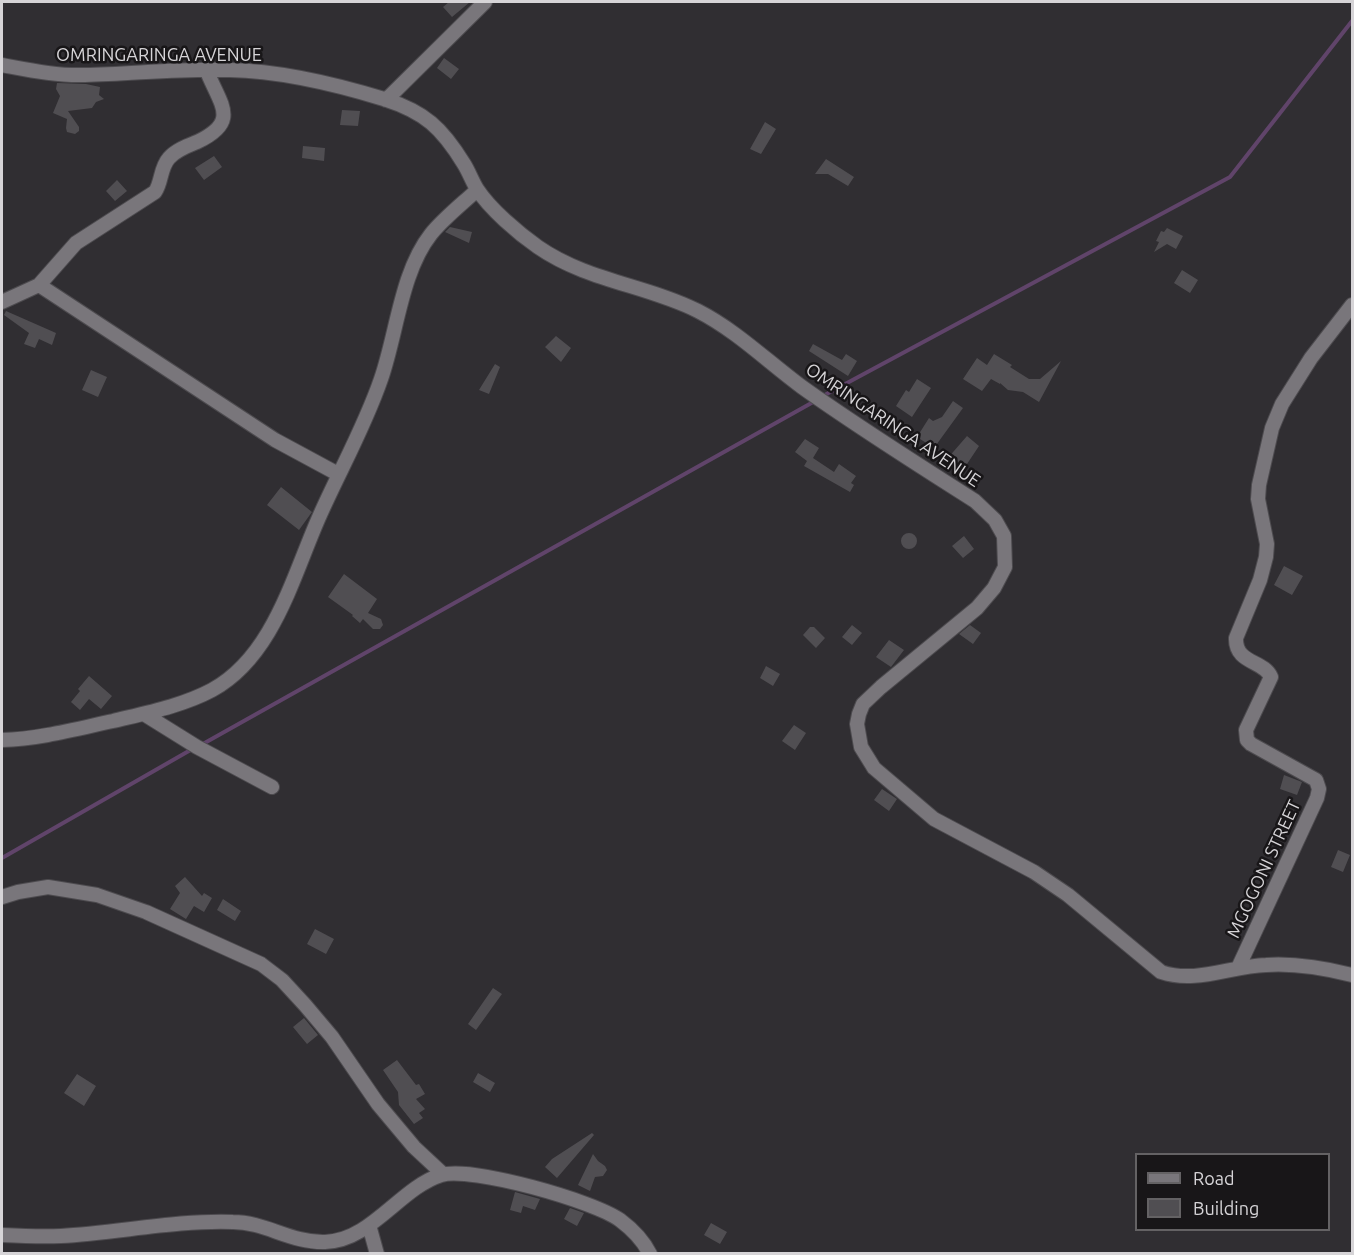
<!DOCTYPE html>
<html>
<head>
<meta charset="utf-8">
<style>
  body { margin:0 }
  #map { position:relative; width:1354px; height:1255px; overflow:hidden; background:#302e32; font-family:Ubuntu,sans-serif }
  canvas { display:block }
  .frame { position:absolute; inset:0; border:3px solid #d6d4d7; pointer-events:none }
  .legend { position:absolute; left:1135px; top:1153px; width:195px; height:78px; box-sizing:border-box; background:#181618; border:2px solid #646264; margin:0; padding:8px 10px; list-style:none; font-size:18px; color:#d6d4d7 }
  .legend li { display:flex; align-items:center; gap:12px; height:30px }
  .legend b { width:30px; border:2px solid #646264 }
</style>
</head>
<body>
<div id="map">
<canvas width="1354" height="1255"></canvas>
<div class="frame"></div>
<ul class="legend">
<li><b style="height:8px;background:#79767b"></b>Road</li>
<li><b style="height:16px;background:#504e52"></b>Building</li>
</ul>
</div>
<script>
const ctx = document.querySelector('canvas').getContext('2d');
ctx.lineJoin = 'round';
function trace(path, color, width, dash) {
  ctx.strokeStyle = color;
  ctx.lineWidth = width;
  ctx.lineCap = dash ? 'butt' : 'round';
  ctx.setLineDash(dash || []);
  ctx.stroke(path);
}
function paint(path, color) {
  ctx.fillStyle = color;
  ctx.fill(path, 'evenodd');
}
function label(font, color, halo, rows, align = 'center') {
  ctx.font = font + ' Ubuntu,sans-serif';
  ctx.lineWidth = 5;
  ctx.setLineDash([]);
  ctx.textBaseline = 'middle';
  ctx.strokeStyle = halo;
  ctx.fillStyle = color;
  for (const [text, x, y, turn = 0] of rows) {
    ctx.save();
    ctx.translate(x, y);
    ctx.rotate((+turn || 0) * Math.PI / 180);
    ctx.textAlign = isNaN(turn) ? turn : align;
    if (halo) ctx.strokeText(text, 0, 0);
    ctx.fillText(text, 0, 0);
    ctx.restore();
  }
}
trace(new Path2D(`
  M821,397l409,-220 122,-156
  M201,745l614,-344
  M2,858l192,-110`), '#60446a', 4);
paint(new Path2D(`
  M449,2h21l-18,15 -9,-10z
  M444,58l15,11 -8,10 -14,-11z
  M57,83l29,1 14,3 -1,8 5,4 -8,3 -4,6 -24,3 11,16v4l-4,3 -8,-2 -1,-4 1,-9 -14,-6 7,-17 -4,-7z
  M342,110l18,1 -2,15 -18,-1z
  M765,122l11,7 -15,25 -11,-5z
  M303,146l22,2 -1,13 -22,-3z
  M214,156l8,11 -18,13 -9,-12z
  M826,159l28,18 -6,9 -20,-12h-13z
  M117,180l10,11 -12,10 -9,-10z
  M450,227l22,5 -3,11 -24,-11z
  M1167,228l16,8 -7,13 -9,-5 -13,8 5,-10 -3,-1 5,-10 3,1z
  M1182,270l16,10 -8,13 -16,-10z
  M6,311l50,22 -4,12 -13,-6 -4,9 -11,-4 5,-11 -25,-18z
  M556,336l15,12 -10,14 -16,-15z
  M813,344l29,16 4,-6 11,7 -9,15 -39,-25z
  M994,354l18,11 -2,2 19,12h11l21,-18 -22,41 -16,-10 -15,-2 -8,-7v1l-9,-5 -9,12 -19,-12 14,-21 10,7z
  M495,364l5,3 -11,27 -10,-4z
  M91,370l16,7 -9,20 -16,-7z
  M917,379l14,9 -19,29 -16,-11 10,-16 3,2z
  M953,401l10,7 -29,40 -17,-11 12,-19 4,3 9,-4z
  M967,436l12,10 -16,24 -16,-11z
  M805,439l14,9 -6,10 21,14 5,-8 17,12 -5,7 3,2 -4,7 -46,-26 3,-5 -12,-9z
  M281,487l31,25 -13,18 -32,-25z
  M901 541a8 8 0 1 1 16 0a8 8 0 1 1-16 0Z
  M964,536l10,13 -11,9 -11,-12z
  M1284,566l19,10 -11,19 -18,-10z
  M344,574l33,25 -9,14 13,6 2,6 -3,4h-7l-10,-10 -3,4 -8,-7 1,-1 -25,-18z
  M852,625l10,8 -10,12 -10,-8z
  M970,625l11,8 -8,11 -14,-10z
  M810,627h4l11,11 -9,10 -13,-13z
  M889,640l15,10 -13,17 -15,-10z
  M766,666l14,8 -7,12 -13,-8z
  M89,676l23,20 -11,13 -12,-10 -9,11 -9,-8 9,-11 -2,-2z
  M794,725l12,8 -11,17 -13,-9z
  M1284,775l18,7 -5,13 -17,-6z
  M882,789l15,10 -8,12 -15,-11z
  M1338,850l12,5 -7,17 -12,-5z
  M185,877l17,19 2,-3 8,5 -8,14 -10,-6 -8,13 -16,-10 10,-16 -5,-7z
  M223,899l18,12 -6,10 -18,-11z
  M315,929l19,10 -8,15 -19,-10z
  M493,988l9,6 -26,36 -8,-6z
  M304,1018l14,17 -11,9 -14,-17z
  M397,1060l19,25 3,-1 6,10 -9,5 9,10 -6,4 4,5 -9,6 -15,-19 -1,-13 -15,-22z
  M478,1073l17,10 -5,9 -17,-10z
  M77,1074l19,12 -12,20 -20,-13z
  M592,1133l2,2 -37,43 -12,-11 7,-8z
  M593,1154l5,7 7,5 2,4 -4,6 -8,1 -5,14 -12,-6z
  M515,1192l25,7 -5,11 -12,-4 -2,7 -11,-3z
  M570,1208l14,5 -7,13 -13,-7z
  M711,1223l16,9 -7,12 -16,-9z`), '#504e52');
const minor = new Path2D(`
  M2,65c27,5 55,11 83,10 48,-1 97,-7 145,-5 51,1 105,14 154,29 41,13 58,29 80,65 5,8 8,17 13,25 13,20 41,44 61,58 49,34 108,38 160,64 39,20 70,51 104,76 56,40 115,77 173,114l20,19 9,16 1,31 -11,21 -17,20 -96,79 -18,17 -4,10 -2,10 4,23 13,21 60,51 100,53 34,23 93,77c35,12 69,-6 105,-7 29,-2 58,3 86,10
  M386,100l99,-98
  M39,285l236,155 63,34
  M2,302l37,-17 37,-42 79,-51c7,-10 5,-24 14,-34 7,-8 18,-12 28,-16 44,-21 23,-37 9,-73
  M144,714l53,33 75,40
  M2,740c37,-1 74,-11 111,-19 33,-8 69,-15 99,-31 62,-34 81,-115 108,-175 20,-45 45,-89 61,-136 16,-46 20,-107 50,-145 13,-16 31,-30 46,-44
  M2,897l16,-5 30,-5 49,8 49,17 115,52 21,16 23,25 27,32 46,67 36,43 29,27
  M1238,968l79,-170 2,-9 -3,-9 -65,-36 -4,-4 -1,-10 25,-53c-7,-17 -36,-13 -35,-39l24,-58 6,-23 1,-13 -9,-45 1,-14 13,-57 10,-24 29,-46 41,-53
  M369,1225l8,29
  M2,1235c19,1 39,2 59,1 57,-3 114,-16 172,-14 32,0 58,21 92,20 46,-1 75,-54 116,-67 30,-9 153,26 179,45 12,9 23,20 30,34`);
trace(minor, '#4d4b4f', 16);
trace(minor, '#79767b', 14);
label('18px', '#d6d4d7', '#181618', [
  ["OMRINGARINGA AVENUE",159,55],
  ["OMRINGARINGA AVENUE",893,425,34],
  ["MGOGONI STREET",1264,869,-65]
]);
</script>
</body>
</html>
